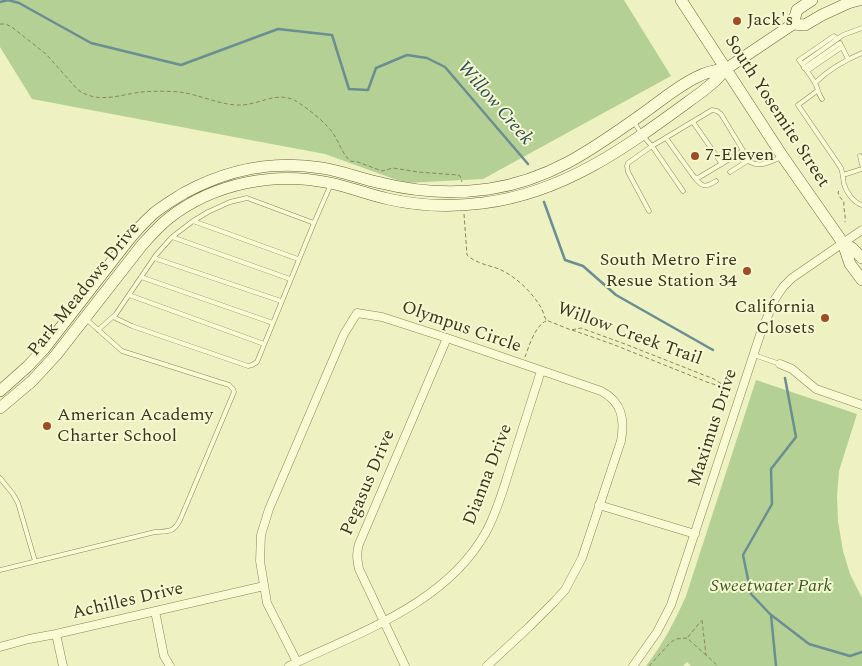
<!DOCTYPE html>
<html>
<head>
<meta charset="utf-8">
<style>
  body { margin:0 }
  canvas { display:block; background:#eef1c1 }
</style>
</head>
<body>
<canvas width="862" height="666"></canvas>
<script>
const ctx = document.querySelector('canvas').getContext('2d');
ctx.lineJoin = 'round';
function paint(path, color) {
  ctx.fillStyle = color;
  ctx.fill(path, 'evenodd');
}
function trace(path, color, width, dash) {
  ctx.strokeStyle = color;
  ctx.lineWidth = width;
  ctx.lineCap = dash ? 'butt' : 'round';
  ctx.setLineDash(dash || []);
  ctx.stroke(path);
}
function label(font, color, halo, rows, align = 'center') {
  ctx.font = font + ' Spectral,serif';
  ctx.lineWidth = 4;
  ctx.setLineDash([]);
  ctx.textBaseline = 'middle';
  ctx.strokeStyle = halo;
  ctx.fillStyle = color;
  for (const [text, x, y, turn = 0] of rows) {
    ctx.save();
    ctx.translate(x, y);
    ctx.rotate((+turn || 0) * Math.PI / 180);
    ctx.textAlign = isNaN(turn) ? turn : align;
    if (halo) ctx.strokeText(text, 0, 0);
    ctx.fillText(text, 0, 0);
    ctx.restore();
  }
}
paint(new Path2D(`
  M0,0h624l47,76 -188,103 -78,4 -80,-29 -293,-55 -32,-52z
  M756,380l101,34 -18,57 -2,25 1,25 5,30 7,23 12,24v68h-171l-4,-4 -4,4h-37c17,-22 29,-45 40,-70z`), '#b4d094');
trace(new Path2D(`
  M8,0l11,3 72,40 90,22 97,-36 54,6 17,54 19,1 8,-22 31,-13 20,3 18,9 83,97
  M0,2l8,-2
  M544,202l21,58 18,6 33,29 97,55
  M785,378l11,59 -25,32 1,35 -29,51 8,39 19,20 39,30 41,12 12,-4
  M771,615l5,51`), '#6a8e92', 2.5);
const service = new Path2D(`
  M841,45l7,14
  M802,64l-3,-4 35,-24 3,3
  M804,68l36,-25
  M807,71l35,-24
  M815,83c13,-13 30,-23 47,-30
  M817,91l-19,14 43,63c2,6 2,11 3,16 2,8 10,19 18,21
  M822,99c-4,-6 -4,-9 -6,-14 -4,-8 -10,-15 -14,-21l41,-29 19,-7
  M634,122l8,13 10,11 31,45
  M693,122l29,42
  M666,138l26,36 2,3 4,1 45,-27
  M860,156l2,9
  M730,172l19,-12
  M843,175l19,-6
  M694,177c8,10 11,11 22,4
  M649,211l-21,-39 -1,-6 1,-3 24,-17 60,-36 5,1 4,3 29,48c11,6 21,-1 32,-5
  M193,221l105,38
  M172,237l118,42
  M154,258l127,43
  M141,277l132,46
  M129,295l135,49
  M113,317l19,9 116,40 4,-1 5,-3 57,-139
  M98,330l18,-16 40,-59 16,-18 21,-16 15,-9 22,-10 17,-4 67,25 17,-39
  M754,355l26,9
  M0,478l13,16 5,9 17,58
  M0,570l155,-38c14,-1 18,1 25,-12l54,-128 -1,-3 -4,-4 -107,-34 -36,-32`);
const minor = new Path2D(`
  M780,364l12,5 24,20 46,16
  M599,505l96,29
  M155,611l9,45 6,10
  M56,634l7,32
  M0,647l29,-8 27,-5 208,-48
  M297,662l-30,-59 -7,-42 1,-26 8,-26 75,-175 13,-21 25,4 65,21 154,53c21,11 24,28 20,50l-39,117 -17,32 -11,12 -25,25 -42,39
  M289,666c71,-34 157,-62 197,-134 11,-20 17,-42 24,-64 10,-32 21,-65 31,-97
  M405,666l-46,-97c-2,-9 -3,-16 0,-25l88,-206
  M633,666l24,-34 14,-27 90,-273 14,-33 8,-12 9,-9 70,-48`);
const secondary = new Path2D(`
  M681,0l102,157 60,86 7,21 12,16
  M793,24l4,-14 15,-10
  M843,243l9,5 10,10
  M0,391l27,-24 17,-18 83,-107c8,-10 16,-19 26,-28 9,-8 20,-14 31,-21 44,-24 88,-33 138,-25 20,3 39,11 59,15 36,9 72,11 108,6 60,-9 101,-38 149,-72 19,-13 38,-30 59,-40 9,-5 19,-7 29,-8
  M0,408l32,-27 24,-26 86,-110c8,-9 17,-19 27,-27 45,-35 106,-47 161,-35 20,4 39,12 58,16 31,7 64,8 95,4 87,-11 151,-62 220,-112l12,-10 11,-12 67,-45 12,1 17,-10 26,-12 11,-3`);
trace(service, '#8c8657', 5);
trace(minor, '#8c8657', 9);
trace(secondary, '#6e663b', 12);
trace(new Path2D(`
  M0,24h6l7,4 33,26 32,36c20,14 41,5 63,2 12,-1 25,-1 38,0 19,2 41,13 59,13 19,1 38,-14 56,-5 11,6 34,24 40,35 6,9 8,18 16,26l8,1 24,9 11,-3 25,4 40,3 2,1 2,6
  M839,191l-1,1 1,4 5,6c-1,7 2,13 1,20
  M464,214l3,41c8,8 21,10 32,14 16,7 32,22 41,37 3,4 4,10 6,14l25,10 10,-2 44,16 89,35 17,11
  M572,330l40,14 95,38 18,6
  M525,357c4,-11 10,-31 21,-36
  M702,620l4,35 12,11
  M688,637l13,-16
  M649,666l21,-23 6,-4 11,-1 19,17`), '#8c8657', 1, [4, 2.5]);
trace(service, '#f9fbd5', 4);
trace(minor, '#f9fbd5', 8);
trace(secondary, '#f9fbd5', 11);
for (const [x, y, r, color] of [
  [737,21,5,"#9f4e23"],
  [695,156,5,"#9f4e23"],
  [747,271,5,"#9f4e23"],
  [825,318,5,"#9f4e23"],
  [47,426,5,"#9f4e23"]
]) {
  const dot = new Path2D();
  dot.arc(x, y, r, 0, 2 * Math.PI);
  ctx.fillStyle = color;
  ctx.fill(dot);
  trace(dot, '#f5f8d1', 2);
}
label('18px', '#3b361d', '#f5f8d1', [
  ["Jack's",747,21],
  ["7-Eleven",705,156],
  ["South Metro Fire",737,261,"right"],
  ["Resue Station 34",737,282,"right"],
  ["California",815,308,"right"],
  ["Closets",815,329,"right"],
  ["American Academy",57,416],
  ["Charter School",57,437]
], 'left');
label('18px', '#3b361d', '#f5f8d1', [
  ["South Yosemite Street",776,112,57],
  ["Park Meadows Drive",85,290,-51],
  ["Olympus Circle",461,328,19],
  ["Willow Creek Trail",629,335,20],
  ["Maximus Drive",714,428,-72],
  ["Dianna Drive",489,475,-69],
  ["Pegasus Drive",369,483,-67],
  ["Achilles Drive",128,602,-13]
]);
label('italic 18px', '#375822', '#f5f8d1', [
  ["Sweetwater Park",771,587]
]);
label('italic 19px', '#2b4d5b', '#f5f8d1', [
  ["Willow Creek",494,104,49]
]);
</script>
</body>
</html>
